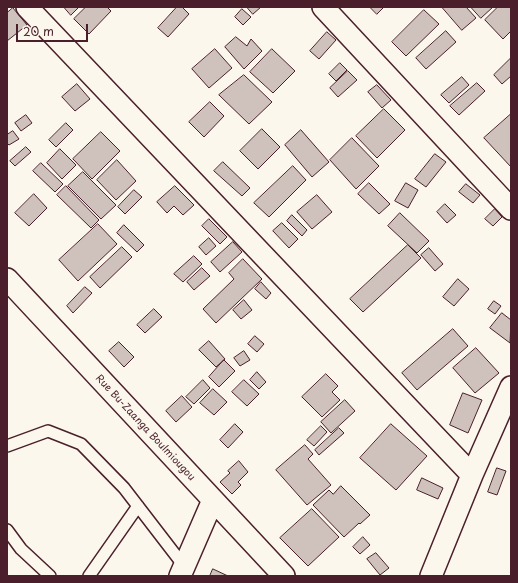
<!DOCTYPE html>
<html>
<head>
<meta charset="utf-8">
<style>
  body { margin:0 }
  #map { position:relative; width:518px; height:583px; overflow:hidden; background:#fbf7ec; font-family:"Playpen Sans",sans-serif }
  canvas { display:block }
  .frame { position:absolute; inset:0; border:8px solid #4a1f2b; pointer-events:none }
  .scale { position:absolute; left:16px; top:24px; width:72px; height:18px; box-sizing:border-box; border:2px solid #4a1f2b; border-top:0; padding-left:5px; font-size:12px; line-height:14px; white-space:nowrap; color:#4a1f2b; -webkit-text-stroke:3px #fbf7ec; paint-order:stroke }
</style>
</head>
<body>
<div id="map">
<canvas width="518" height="583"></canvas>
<div class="frame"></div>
<div class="scale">20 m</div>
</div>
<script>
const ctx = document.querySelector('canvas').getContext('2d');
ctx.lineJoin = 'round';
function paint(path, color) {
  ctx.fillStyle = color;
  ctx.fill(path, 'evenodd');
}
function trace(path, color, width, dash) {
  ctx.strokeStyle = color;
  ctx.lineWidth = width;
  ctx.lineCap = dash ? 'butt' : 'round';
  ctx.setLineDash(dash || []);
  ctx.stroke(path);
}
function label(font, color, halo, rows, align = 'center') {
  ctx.font = font + ' "Playpen Sans",sans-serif';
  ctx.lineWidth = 3;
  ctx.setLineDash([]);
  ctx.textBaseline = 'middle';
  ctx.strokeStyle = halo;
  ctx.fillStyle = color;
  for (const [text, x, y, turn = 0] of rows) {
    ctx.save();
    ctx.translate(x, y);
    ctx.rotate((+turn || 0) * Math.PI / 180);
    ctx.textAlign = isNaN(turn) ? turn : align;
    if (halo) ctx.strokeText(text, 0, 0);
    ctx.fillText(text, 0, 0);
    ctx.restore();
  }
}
const building = new Path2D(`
  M64,7h15l-8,8z
  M86,7h21l4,4 -22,23 -15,-15z
  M177,7h5l7,7 -21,23 -10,-9z
  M247,7h14l-8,7z
  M370,7h14l-7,7z
  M442,7h24l10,11 -14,12z
  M471,7h22l-12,11z
  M498,7h13v24l-8,8 -18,-19z
  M13,8l14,17 -20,16v-28z
  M242,9l9,8 -8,8 -8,-8z
  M424,10l15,14 -33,32 -14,-14z
  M446,31l10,11 -30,27 -10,-11z
  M327,32l9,8 -17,19 -9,-8z
  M236,37l11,9 4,-7 11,12 -18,18 -19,-22z
  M215,49l17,19 -23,20 -17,-19z
  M272,49l23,22 -22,22 -23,-21z
  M511,58v18l-9,8 -8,-9z
  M340,63l7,7 -11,11 -7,-7z
  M348,71l9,9 -19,17 -8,-9z
  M244,75l28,27 -23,22 -30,-29z
  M462,77l7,8 -20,18 -8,-8z
  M477,83l8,8 -26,24 -9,-9z
  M77,84l13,15 -15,12 -13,-14z
  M377,85l14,15 -9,8 -14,-16z
  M210,102l14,14 -20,21 -15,-15z
  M384,109l21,21 -28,28 -21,-22z
  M511,114v53l-27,-29z
  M26,115l6,8 -11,8 -6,-8z
  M66,123l7,7 -17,17 -7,-7z
  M262,129l18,18 -22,22 -18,-18z
  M301,130l28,32 -17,15 -27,-32z
  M13,131l6,8 -10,6 -2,-2v-8z
  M101,132l19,19 -28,28 -19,-20z
  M352,138l27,28 -23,23 -26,-29z
  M26,147l5,5 -16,14 -5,-5z
  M60,149l16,16 -14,14 -15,-16z
  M435,154l11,8 -20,25 -11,-8z
  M117,160l19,21 -20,19 -19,-20z
  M223,162l27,26 -8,8 -28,-25z
  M41,163l22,21 -8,8 -22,-21z
  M293,166l13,14 -37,37 -15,-14z
  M83,172l33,33 -15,14 -33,-33z
  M369,183l21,21 -11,10 -21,-20z
  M406,183l12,7 -10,18 -13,-7z
  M466,184l14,11 -7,8 -14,-11z
  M66,186l33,34 -8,8 -34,-33z
  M175,186l19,19 -11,10 -9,-9 -7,7 -10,-11z
  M134,190l8,7 -17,17 -7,-7z
  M34,194l13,14 -18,18 -14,-13z
  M317,195l15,17 -20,17 -15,-17z
  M445,204l11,11 -9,8 -10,-11z
  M495,209l7,8 -9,9 -8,-7z
  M400,213l29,28 -12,12 -29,-27z
  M292,215l15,15 -5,6 -15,-15z
  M209,219l18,18 -7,7 -18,-18z
  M282,223l16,16 -9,9 -16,-17z
  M98,224l19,20 -39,37 -19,-21z
  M124,225l20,20 -7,7 -20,-19z
  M209,238l7,8 -10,9 -7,-8z
  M233,242l9,10 -22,20 -9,-10z
  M408,245l13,13 -58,54 -13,-13z
  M122,247l10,10 -32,31 -10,-11z
  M429,248l14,16 -8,7 -14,-16z
  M194,256l8,8 -19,18 -9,-8z
  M243,259l19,20 -46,44 -13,-14 31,-30 -5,-6z
  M202,268l8,8 -16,14 -7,-8z
  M458,279l11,10 -15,17 -11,-9z
  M261,282l10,11 -5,6 -11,-10z
  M85,287l7,6 -19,20 -6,-7z
  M244,300l8,10 -11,9 -8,-9z
  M494,301l7,5 -6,8 -7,-5z
  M154,309l8,8 -17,16 -8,-8z
  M502,313l9,7 -1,23 -20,-15z
  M453,329l15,17 -51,44 -15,-17z
  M255,336l9,8 -7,8 -9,-8z
  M209,341l16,18 -9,8 -17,-17z
  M119,342l15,15 -10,10 -15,-16z
  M476,348l23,25 -24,20 -22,-25z
  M244,351l6,9 -10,6 -6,-8z
  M224,360l11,11 -16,16 -10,-10z
  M257,372l9,10 -7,7 -9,-9z
  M326,374l12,12 -6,6 8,8 -18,17 -20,-20z
  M203,380l7,8 -16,16 -8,-7z
  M244,380l15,14 -12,12 -15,-14z
  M213,389l14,13 -13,13 -14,-12z
  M463,393l19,7 -14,33 -18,-8z
  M182,396l10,11 -16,15 -10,-11z
  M345,400l10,11 -24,22 -10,-11z
  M235,424l8,8 -15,16 -8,-8z
  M391,424l36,32 -31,34 -36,-32z
  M321,426l6,6 -13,14 -7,-6z
  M339,428l5,5 -25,22 -4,-5z
  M305,445l8,9 -5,5 23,26 -24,20 -31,-35z
  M239,461l9,11 -10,10 3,3 -9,9 -12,-12 10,-9 -2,-2z
  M497,468l9,3 -9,24 -9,-3z
  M422,478l21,10 -5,11 -21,-9z
  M341,486l29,29 -10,9 -1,-1 -15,14 -31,-32 16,-15 4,4z
  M312,509l27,28 -31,29 -28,-28z
  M363,537l7,8 -10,9 -7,-7z
  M376,553l13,15 -9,7 -13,-16z
  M213,569l15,7h-18z`);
paint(building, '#cfc2bc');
trace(building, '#4a1f2b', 1);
const lane = new Path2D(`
  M7,446l41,-15 33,13 43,44 60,78
  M7,530l14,19 29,27
  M89,576l49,-70`);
const street = new Path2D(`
  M27,7l445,468
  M323,7l188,202
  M7,279l277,297
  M180,576l33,-76
  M431,576l41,-101 39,-88`);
trace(lane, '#4a1f2b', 14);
trace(street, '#4a1f2b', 24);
trace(lane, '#fbf7ec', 11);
trace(street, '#fbf7ec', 21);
label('10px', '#4a1f2b', '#fbf7ec', [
  ["Rue Bu-Zaanga Boulmiougou",145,428,47]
]);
</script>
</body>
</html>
